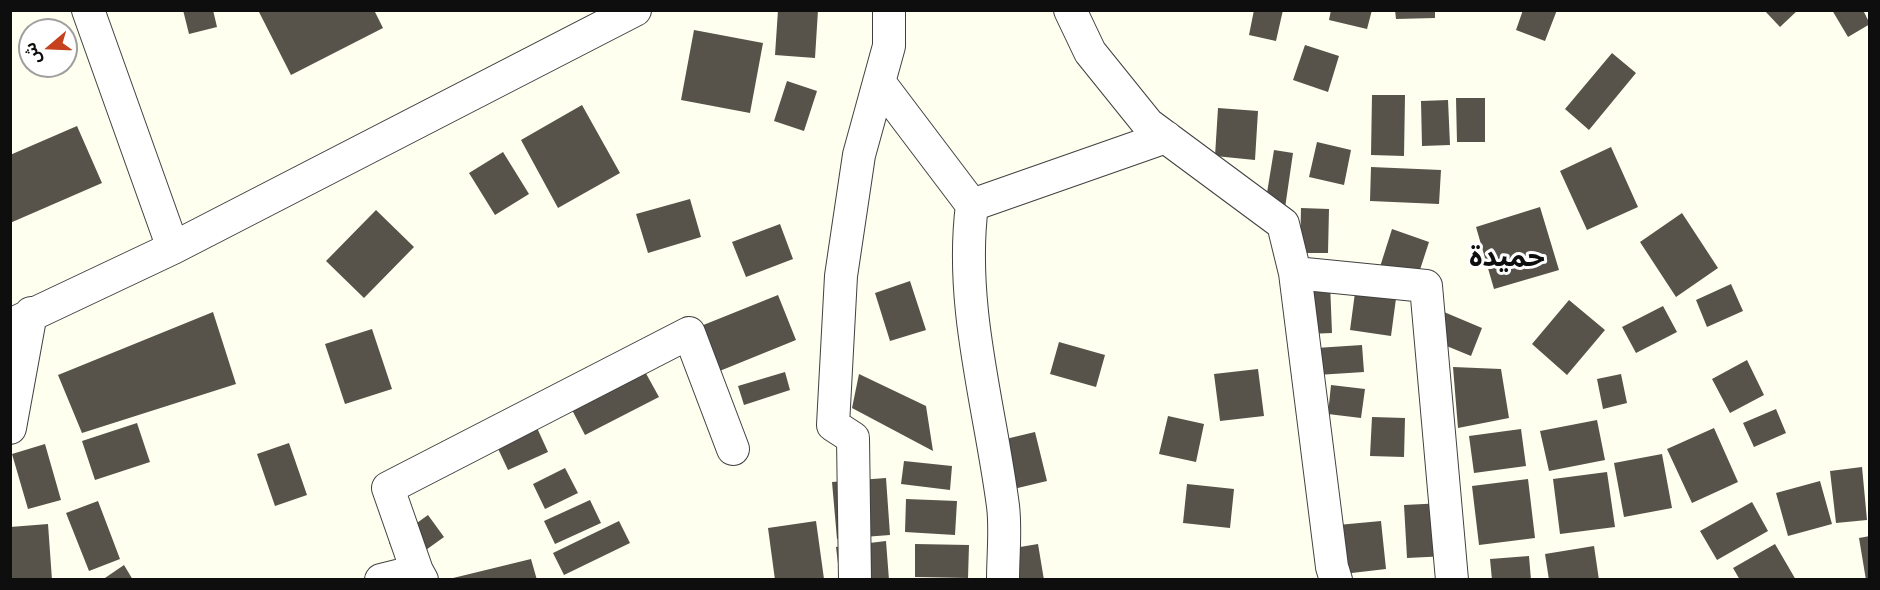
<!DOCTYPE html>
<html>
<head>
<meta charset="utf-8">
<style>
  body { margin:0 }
  #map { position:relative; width:1880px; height:590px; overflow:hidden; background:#feffef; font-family:"Zilla Slab","Noto Sans Arabic",serif }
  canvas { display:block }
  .frame { position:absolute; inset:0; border:12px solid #0e0e0e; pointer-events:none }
  .north { position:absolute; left:18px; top:18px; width:60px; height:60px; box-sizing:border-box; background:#fff; border:2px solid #9f9f9f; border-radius:50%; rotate:251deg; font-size:16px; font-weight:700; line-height:24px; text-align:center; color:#0e0e0e }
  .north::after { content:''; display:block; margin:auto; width:21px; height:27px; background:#c6411e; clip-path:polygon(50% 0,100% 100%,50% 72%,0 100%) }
</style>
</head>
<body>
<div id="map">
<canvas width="1880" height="590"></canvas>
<div class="frame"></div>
<div class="north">ش</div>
</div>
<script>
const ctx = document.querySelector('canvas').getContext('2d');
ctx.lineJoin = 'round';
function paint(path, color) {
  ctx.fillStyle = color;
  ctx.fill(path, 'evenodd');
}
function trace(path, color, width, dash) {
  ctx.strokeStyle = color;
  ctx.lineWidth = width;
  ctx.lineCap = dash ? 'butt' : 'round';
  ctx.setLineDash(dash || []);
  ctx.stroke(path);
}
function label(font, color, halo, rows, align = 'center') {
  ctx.font = font + ' "Zilla Slab","Noto Sans Arabic",serif';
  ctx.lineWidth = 6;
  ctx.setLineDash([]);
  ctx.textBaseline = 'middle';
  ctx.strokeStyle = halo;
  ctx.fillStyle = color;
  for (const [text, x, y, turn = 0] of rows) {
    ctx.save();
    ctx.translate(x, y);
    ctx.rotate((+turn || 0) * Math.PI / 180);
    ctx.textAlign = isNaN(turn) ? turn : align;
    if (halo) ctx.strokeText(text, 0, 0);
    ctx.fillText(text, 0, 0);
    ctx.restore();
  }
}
paint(new Path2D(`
  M183,10h30l4,17 -28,7z
  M258,10h116l9,18 -92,47z
  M778,10h40l-3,48 -40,-3z
  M1254,10h29l-7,31 -27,-6z
  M1331,10h41l-5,19 -38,-9z
  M1395,10h40v8l-39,1z
  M1523,10h34l-12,31 -29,-11z
  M1764,10h34l-18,17z
  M1832,10h31l7,14 -22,13z
  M694,30l69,13 -13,70 -69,-13z
  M1305,45l34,11 -11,36 -35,-12z
  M1612,53l24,20 -47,57 -24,-21z
  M787,81l30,10 -13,40 -30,-10z
  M1372,95h33l-1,61 -33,-1z
  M1456,98h29v44h-28z
  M1448,100l2,45 -28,1 -1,-45z
  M582,105l38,68 -62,35 -37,-68z
  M1218,108l40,3 -3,49 -40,-4z
  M77,126l25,57 -92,40v-68z
  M1317,142l34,8 -7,35 -35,-8z
  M1611,147l27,60 -51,23 -27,-59z
  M1274,150l19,3 -8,55 -20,-3z
  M503,152l26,42 -34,21 -26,-42z
  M1371,167l70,3 -2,34 -69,-3z
  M690,199l11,38 -53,16 -12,-39z
  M1540,207l19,63 -65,19 -18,-62z
  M1301,208l28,1 -1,44h-28z
  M376,210l38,37 -50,51 -38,-37z
  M1682,213l36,55 -42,29 -36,-55z
  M780,224l13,35 -47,18 -14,-35z
  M1392,229l37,13 -13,40 -37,-12z
  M910,281l16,49 -36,11 -15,-48z
  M1305,283h25l2,50 -25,1z
  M1731,284l12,27 -36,16 -11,-27z
  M1356,285l41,6 -6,45 -41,-6z
  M778,295l18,45 -101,41 -19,-45z
  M1569,300l36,30 -38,45 -35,-31z
  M1663,306l14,26 -41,21 -14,-26z
  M213,312l23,72 -154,49 -24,-58z
  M1444,312l38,16 -11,28 -39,-16z
  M372,329l20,60 -47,15 -20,-60z
  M1059,342l46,13 -9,32 -46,-13z
  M1362,345l2,27 -47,3 -1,-27z
  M1747,360l17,35 -34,18 -18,-34z
  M1453,367l48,2 8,49 -51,10z
  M643,368l16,29 -74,38 -15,-29z
  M1258,369l6,47 -44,5 -6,-47z
  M785,372l5,18 -46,15 -6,-19z
  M859,374l67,32 7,45 -81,-43z
  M1621,374l6,29 -24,6 -6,-30z
  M1331,385l34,4 -4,29 -33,-4z
  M1776,409l10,24 -32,14 -11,-24z
  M1168,416l36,8 -8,38 -37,-8z
  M1372,417l33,1 -1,39 -34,-1z
  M533,419l15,33 -40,18 -15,-32z
  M1597,420l8,40 -56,11 -9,-40z
  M137,423l13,39 -55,18 -13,-39z
  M1714,428l24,54 -46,21 -25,-54z
  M1521,429l5,37 -52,7 -5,-37z
  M1035,432l12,49 -46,11 -12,-49z
  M289,443l18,52 -32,11 -18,-52z
  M45,444l16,56 -33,9 -16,-55z
  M1662,454l10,54 -48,9 -10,-54z
  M904,461l48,5 -2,24 -49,-6z
  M1862,467l5,53 -31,3 -6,-52z
  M565,468l13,25 -33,16 -12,-25z
  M1607,472l8,55 -55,7 -7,-55z
  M886,478l4,57 -53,4 -5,-57z
  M1528,479l7,59 -56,7 -7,-59z
  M1820,481l12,43 -44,12 -12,-43z
  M1187,484l47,5 -4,39 -47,-5z
  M906,499l51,2 -2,34 -50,-3z
  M590,500l11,23 -46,21 -11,-23z
  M98,501l22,58 -31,12 -23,-58z
  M1752,502l16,29 -51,29 -17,-29z
  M1444,503l3,53 -40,2 -3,-53z
  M428,515l16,22 -39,28 -16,-22z
  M619,521l11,22 -66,32 -11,-22z
  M816,521l8,58 -49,1 -7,-52z
  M1381,521l5,48 -43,5 -5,-49z
  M48,524l4,56h-42v-53z
  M1870,536v44h-4l-7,-42z
  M886,541l3,39h-49l-4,-33z
  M915,544l54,1 -1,33 -53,-1z
  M1038,544l6,36h-50l-4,-28z
  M1775,544l21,36h-56l-7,-12z
  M1594,546l5,34h-50l-4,-26z
  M1529,556l2,24h-39l-2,-21z
  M531,559l6,21h-88v-1z
  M124,565l9,15h-31z`), '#57524a');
const minor = new Path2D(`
  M88,10l85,238
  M1070,10l20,42 58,72 135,100 12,49 37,294 4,13
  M879,82l93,123 194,-68
  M972,205c-13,101 18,201 31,301 3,24 0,49 0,74
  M1295,273l131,13 26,294
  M10,325l163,-77 462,-238
  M10,428l21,-115
  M417,571l-29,-83 301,-155 44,116
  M381,580l36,-9 5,9
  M855,580l-2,-142 -20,-13 8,-149 18,-121 30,-109v-36`);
trace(minor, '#414141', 34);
trace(minor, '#fff', 32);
label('bold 28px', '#0e0e0e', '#fff', [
  ["حميدة",1507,258]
]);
</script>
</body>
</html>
